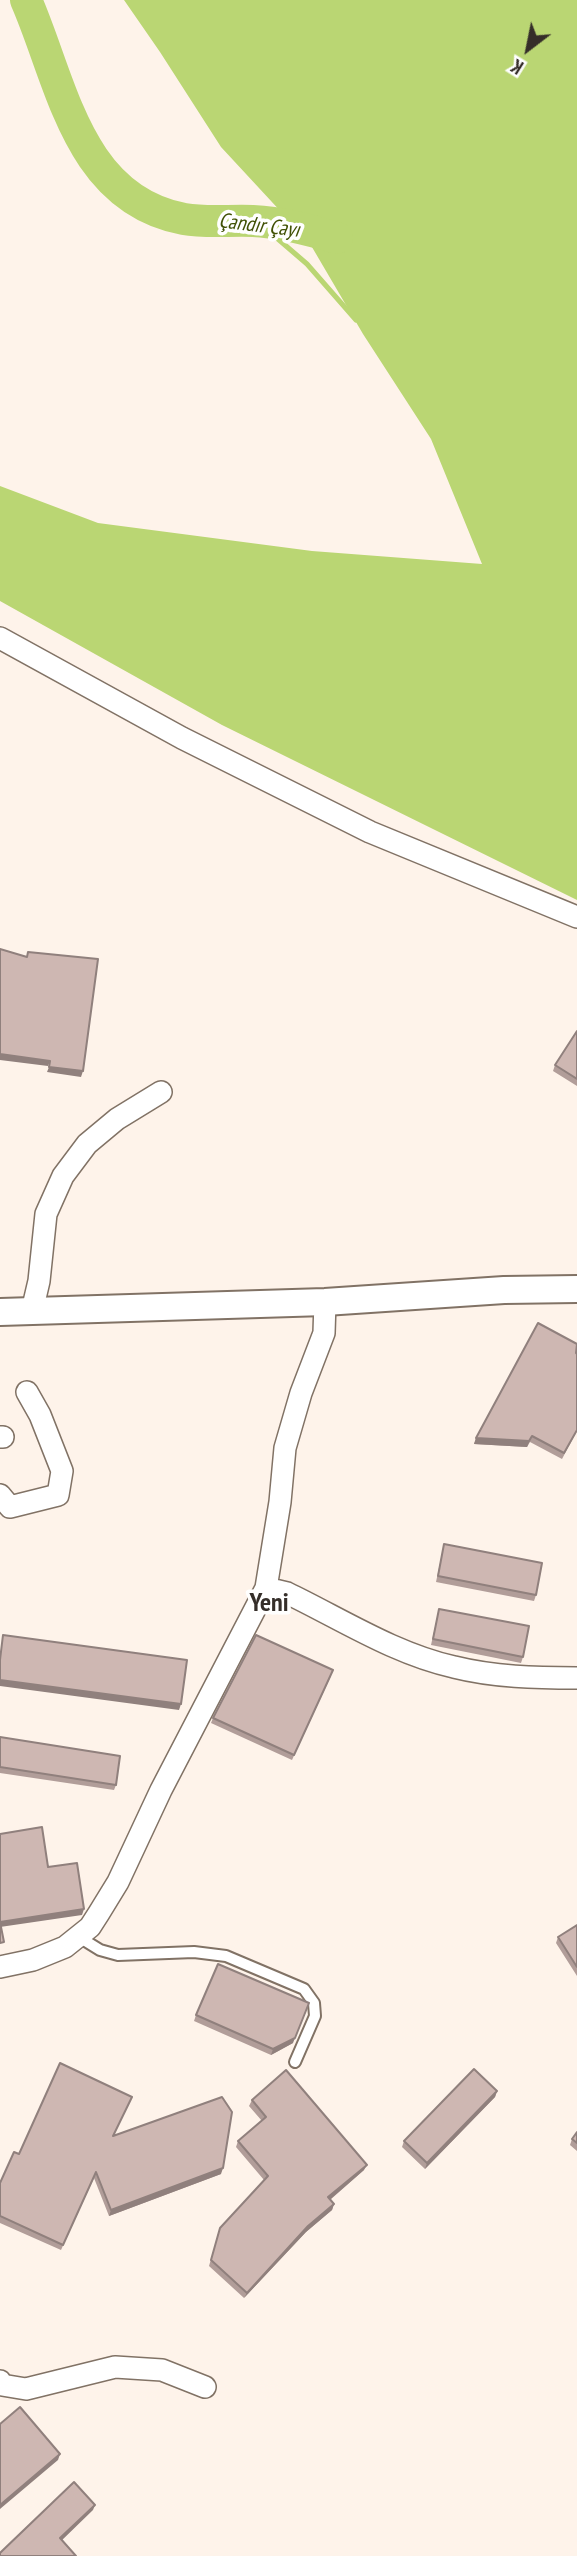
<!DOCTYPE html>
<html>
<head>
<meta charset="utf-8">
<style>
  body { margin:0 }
  #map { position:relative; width:577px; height:2556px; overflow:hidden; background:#fef3ea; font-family:"PT Sans Narrow",sans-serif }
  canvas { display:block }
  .north { position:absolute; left:493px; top:14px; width:70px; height:70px; -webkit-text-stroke:5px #fff; paint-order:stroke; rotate:212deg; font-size:19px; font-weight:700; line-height:28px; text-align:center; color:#352e29 }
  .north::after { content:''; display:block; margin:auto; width:24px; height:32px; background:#352e29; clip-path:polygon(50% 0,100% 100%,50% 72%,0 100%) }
</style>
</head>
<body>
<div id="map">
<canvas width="577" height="2556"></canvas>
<div class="north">K</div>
</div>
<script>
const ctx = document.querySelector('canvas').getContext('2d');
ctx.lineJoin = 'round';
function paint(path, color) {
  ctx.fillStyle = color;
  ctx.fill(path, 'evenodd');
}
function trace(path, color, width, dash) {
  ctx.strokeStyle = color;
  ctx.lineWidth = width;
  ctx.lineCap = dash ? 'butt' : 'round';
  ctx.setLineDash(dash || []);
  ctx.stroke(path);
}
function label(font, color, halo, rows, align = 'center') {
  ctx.font = font + ' "PT Sans Narrow",sans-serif';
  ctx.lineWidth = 7;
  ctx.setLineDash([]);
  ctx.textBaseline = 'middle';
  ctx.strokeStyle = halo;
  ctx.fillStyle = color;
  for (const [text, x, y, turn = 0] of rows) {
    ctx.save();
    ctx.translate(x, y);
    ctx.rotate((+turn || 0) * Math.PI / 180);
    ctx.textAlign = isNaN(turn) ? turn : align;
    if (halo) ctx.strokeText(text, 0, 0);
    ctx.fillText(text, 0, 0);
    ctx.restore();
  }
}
paint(new Path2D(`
  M124,0h453v900l-355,-175 -222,-124v-115l98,37 214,28 170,13 -51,-125 -68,-105 -54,-92 -88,-95 -61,-95z`), '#bad673');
trace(new Path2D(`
  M257,221l50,43 49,56`), '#bad673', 5);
trace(new Path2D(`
  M26,0c36,82 51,199 158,219 22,4 46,1 69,2 28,1 57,9 84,17`), '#bad673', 32);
const service = new Path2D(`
  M79,1937l21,13 18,5 76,-3 32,4 78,33 10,14 1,13 -20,46`);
const minor = new Path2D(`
  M0,638l182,100 188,94 207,85
  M32,1311l7,-30 7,-67 17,-38 24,-32 30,-25 44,-27
  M0,1437h3
  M0,1495l10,12 48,-12 4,-24 -22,-56 -13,-23
  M266,1588l21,5c54,26 108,61 167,74 40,10 82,11 123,11
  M0,1967l33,-7 32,-13 25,-20 9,-14 19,-31 43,-92 105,-202 14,-86 5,-54 16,-55 23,-60 1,-31
  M0,2381l2,4 24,4 89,-22 47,3 43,17`);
const tertiary = new Path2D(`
  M0,1312l325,-10 179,-12 73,-1`);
trace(service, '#817265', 14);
trace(minor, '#817265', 24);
trace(tertiary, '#817265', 30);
trace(service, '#fff', 10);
trace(minor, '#fff', 21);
trace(tertiary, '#fff', 26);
paint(new Path2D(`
  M577,1031v55l-24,-15 2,-6z
  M577,1431l-15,28 -32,-17 -3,5 -53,-3 2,-6z
  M444,1544l92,51 -2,6 -98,-19z
  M439,1609l84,48 -2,6 -90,-18z
  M331,1676l-39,84 -81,-37 2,-5z
  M0,1737l116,48 -2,5 -114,-17z
  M577,1925v51l-21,-33 2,-6z
  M196,2015l97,28 -22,12 -77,-34z
  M497,2091l-2,6 -70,72 -23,-22 2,-6z
  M252,2100l112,70 -34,30 4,4 -2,6 -26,22 -62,66 -35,-32 11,-38 44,-48 -28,-33 2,-6 24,-20 -13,-15z
  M129,2103l-15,32 107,39 -112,42 -15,-38 -33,72 -61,-27v-40l19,-29z
  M577,2132v19l-7,-6 2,-6z`), '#b19d99');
paint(new Path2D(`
  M0,1054l50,7 -2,5 -48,-6z
  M49,1067l34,4 -2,6 -34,-5z
  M532,1436l-5,11 -53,-3 2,-6z
  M0,1680l181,24 -2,6 -179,-24z
  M84,1909l-2,6 -82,12v-5z
  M309,2003l-16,40 -22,12 2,-6z
  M497,2091l-2,6 -70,72 2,-6z
  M367,2165l-3,5 -38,33 2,-6z
  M223,2168l-2,6 -112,42 2,-6z
  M334,2204l-2,6 -26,22 -62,66 3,-5 61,-67z
  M60,2454l-2,6 -58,49v-4z
  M95,2505l-2,5 -35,34 2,-6z`), '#90807d');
const building = new Path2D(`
  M0,949l27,8 1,-5 70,7 -15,112 -34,-4 1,-6 -50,-7z
  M577,1031v48l-22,-14z
  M538,1323l39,21 -1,9 1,1v76l-13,23 -32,-17 -3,5 -53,-3z
  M444,1544l98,19 -6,32 -98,-19z
  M439,1609l90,17 -6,31 -90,-18z
  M3,1635l184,25 -6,44 -181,-24v-20z
  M256,1635l77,35 -39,85 -81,-37z
  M0,1737l120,19 -4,29 -116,-18z
  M42,1827l6,40 29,-4 7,46 -84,13 4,20 -4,1v-109z
  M577,1925v42l-19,-30z
  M218,1964l91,39 -14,35 -22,11 -77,-34z
  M60,2063l72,34 -19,39 109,-39 10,15 -9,56 -112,42 -15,-38 -33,73 -63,-29v-33l14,-31 5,2z
  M474,2069l23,22 -70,72 -23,-22z
  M286,2070l81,95 -39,32 6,7 -26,22 -61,67 -36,-33 9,-32 48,-52 -30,-35 28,-24 -14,-17z
  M577,2132v11l-5,-4z
  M20,2407l40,47 -60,51v-81z
  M74,2482l21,23 -35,33 16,18h-76v-3z`);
paint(building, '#ceb7b2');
trace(building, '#90807d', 2);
label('italic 21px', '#405105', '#fff', [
  ["Çandır Çayı",259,226,7]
]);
label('bold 26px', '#352e29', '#fff', [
  ["Yeni",269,1604]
]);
</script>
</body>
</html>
